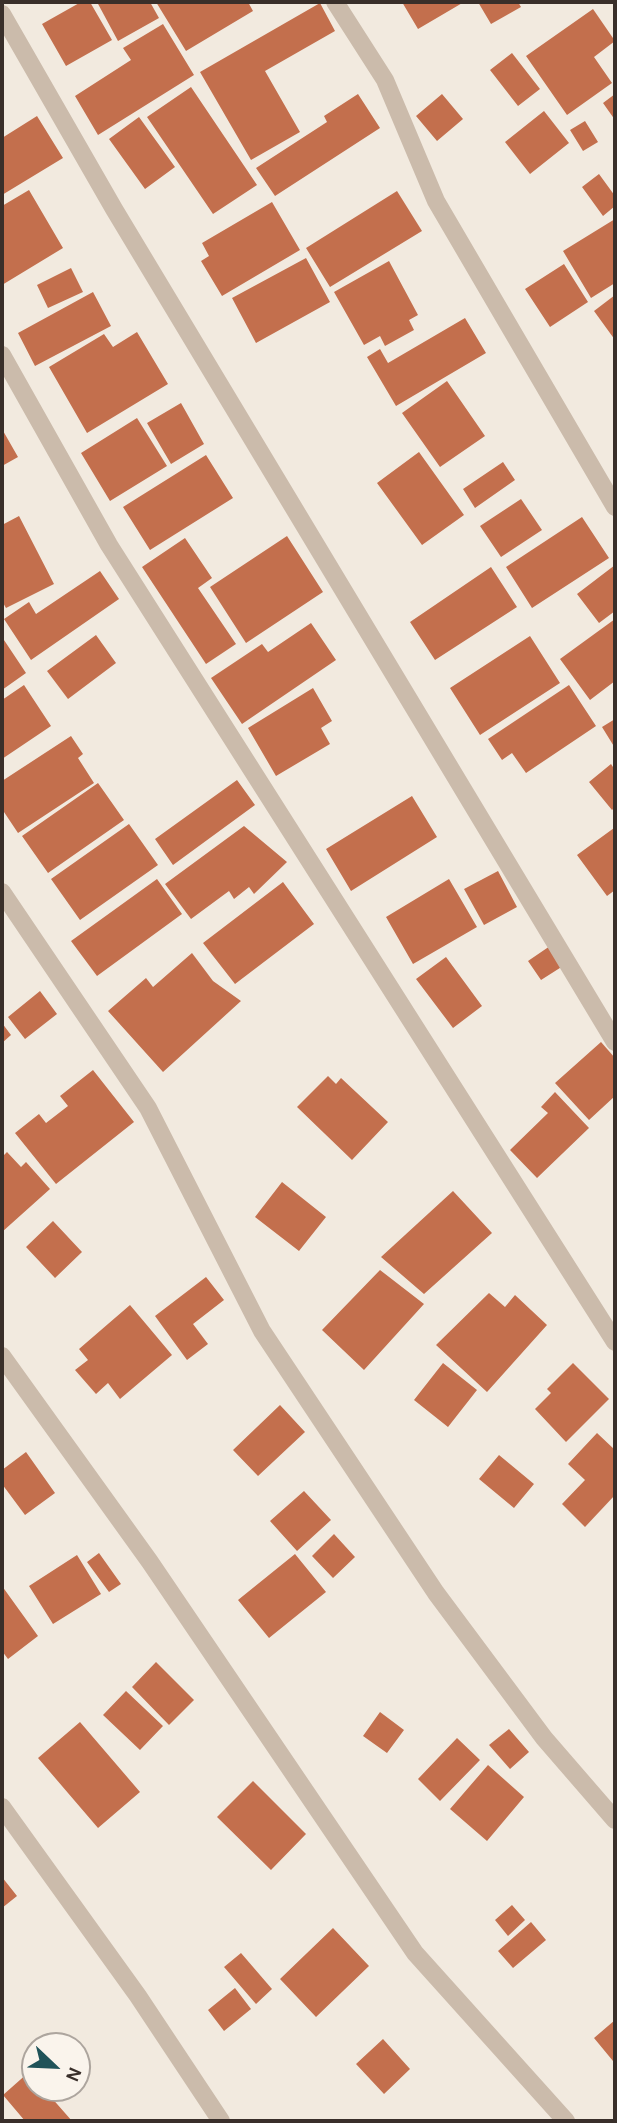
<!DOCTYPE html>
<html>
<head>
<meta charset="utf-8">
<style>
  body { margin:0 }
  #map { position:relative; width:617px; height:2123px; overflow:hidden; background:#f2eadf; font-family:Karla,sans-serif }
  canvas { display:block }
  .frame { position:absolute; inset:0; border:4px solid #392f2a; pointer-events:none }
  .north { position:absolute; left:21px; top:2032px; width:70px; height:70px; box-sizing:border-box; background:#faf4ec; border:2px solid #ada59e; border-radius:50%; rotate:113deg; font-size:19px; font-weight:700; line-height:28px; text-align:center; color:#392f2a }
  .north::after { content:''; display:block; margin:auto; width:24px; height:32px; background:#205359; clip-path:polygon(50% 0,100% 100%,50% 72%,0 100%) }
</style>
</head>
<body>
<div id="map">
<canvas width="617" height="2123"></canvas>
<div class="frame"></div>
<div class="north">N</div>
</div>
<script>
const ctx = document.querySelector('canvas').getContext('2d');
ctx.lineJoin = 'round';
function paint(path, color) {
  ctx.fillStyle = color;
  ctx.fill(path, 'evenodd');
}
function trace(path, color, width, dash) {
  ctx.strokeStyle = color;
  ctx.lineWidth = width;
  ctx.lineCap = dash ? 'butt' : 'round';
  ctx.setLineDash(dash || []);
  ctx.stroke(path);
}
paint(new Path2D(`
  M81,2h9l22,38 -46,26 -24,-42z
  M97,2h53l9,16 -41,23z
  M156,2h92l5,9 -67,40z
  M402,2h62l-46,27z
  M478,2h40l3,5 -30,17z
  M320,3l15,28 -70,40 35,61 -49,28 -51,-88z
  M593,9l22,32 -21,16 18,26 -45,32 -41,-59z
  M163,24l31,51 -96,60 -23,-39 56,-36 -8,-12z
  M512,53l28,36 -22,17 -28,-36z
  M191,87l66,98 -44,29 -66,-97z
  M358,94l22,34 -105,68 -19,-28 71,-46 -3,-6z
  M442,94l21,25 -26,22 -21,-25z
  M615,94v26l-12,-17z
  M544,111l25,32 -39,31 -25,-32z
  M37,116l26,42 -61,37v-57z
  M139,117l36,50 -30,22 -36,-50z
  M585,121l13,21 -15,9 -13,-21z
  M599,174l16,22v10l-12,10 -21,-29z
  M29,190l34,58 -61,37v-79z
  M397,191l25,40 -92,56 -24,-39z
  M272,202l28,48 -78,46 -21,-35 8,-5 -7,-13z
  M615,219v64l-24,15 -28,-47z
  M306,258l24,44 -74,41 -24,-45z
  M389,261l29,54 -9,5 5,10 -29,16 -5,-10 -16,9 -30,-53z
  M564,264l24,38 -38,25 -25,-38z
  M71,268l12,24 -35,16 -11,-23z
  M93,292l18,34 -76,40 -17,-33z
  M615,295v45l-21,-29z
  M465,318l21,35 -90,53 -29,-49 13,-8 8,14z
  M137,332l31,52 -81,49 -38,-66 55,-33 9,13z
  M447,381l38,55 -45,31 -38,-54z
  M181,403l23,41 -33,20 -24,-41z
  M137,418l30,48 -57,35 -29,-48z
  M2,429l16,28 -16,9z
  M419,452l45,63 -42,30 -45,-62z
  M206,455l27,43 -83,52 -27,-43z
  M503,462l12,18 -40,28 -12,-19z
  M521,499l21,31 -41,27 -21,-31z
  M19,516l35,68 -48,24 -4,-7v-76z
  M582,517l27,41 -77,50 -26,-41z
  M287,536l36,56 -77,51 -36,-56z
  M185,538l27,40 -14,10 38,56 -30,20 -64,-97z
  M615,565v46l-16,12 -22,-29z
  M491,567l26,40 -82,53 -25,-38z
  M100,571l19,28 -88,61 -27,-41 25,-17 7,12z
  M615,619v62l-25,19 -30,-41z
  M311,623l25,37 -94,64 -31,-46 51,-34 6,8z
  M96,635l20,28 -48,36 -21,-28z
  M530,636l30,47 -80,52 -30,-47z
  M2,637l24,36 -24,17z
  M24,685l27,41 -49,33v-59z
  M569,685l27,41 -70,47 -14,-20 -10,7 -14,-21z
  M313,688l19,33 -11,7 9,16 -54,32 -28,-48z
  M615,719v29l-13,-21z
  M71,736l12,18 -5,4 16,25 -76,50 -16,-24v-28z
  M611,764l4,6v37l-3,3 -23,-28z
  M237,780l18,25 -82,60 -18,-26z
  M98,783l26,37 -76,53 -26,-37z
  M412,796l25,41 -86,54 -25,-42z
  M129,824l29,41 -78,55 -29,-41z
  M244,826l43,36 -33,32 -5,-7 -15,12 -5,-8 -38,28 -26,-35z
  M614,828l1,62 -8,6 -30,-41z
  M498,871l19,36 -33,18 -20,-36z
  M157,879l25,35 -85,62 -26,-35z
  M449,879l28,48 -64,37 -27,-47z
  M283,882l31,42 -79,60 -32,-41z
  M550,946l13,20 -22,14 -13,-19z
  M192,953l21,28 28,20 -78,71 -55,-61 38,-33 7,9z
  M446,957l36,49 -29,22 -37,-49z
  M40,991l17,23 -32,25 -17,-22z
  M2,1023l9,12 -9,8z
  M601,1042l14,16v38l-26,24 -34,-37z
  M93,1070l41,52 -78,62 -41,-51 24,-19 7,9 22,-17 -8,-10z
  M328,1076l8,8 5,-6 47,44 -36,38 -55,-53z
  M555,1092l34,36 -52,50 -27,-28 38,-37 -7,-6z
  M7,1152l14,15 5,-5 24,27 -48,43v-75z
  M282,1182l44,35 -27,34 -44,-34z
  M453,1191l39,42 -68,61 -43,-37z
  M53,1221l29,31 -27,26 -29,-31z
  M380,1270l44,34 -60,66 -42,-40z
  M206,1277l18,23 -31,24 15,20 -21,16 -32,-44z
  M489,1293l16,14 10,-12 32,30 -60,67 -51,-47z
  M130,1305l42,50 -52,44 -12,-16 -12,11 -21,-24 13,-10 -9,-11z
  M443,1363l34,27 -29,37 -34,-27z
  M573,1363l36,36 -43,43 -31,-33 16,-16 -4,-4z
  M280,1405l25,27 -47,44 -25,-26z
  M597,1433l18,17v45l-30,32 -23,-23 23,-24 -17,-16z
  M26,1452l29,41 -30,22 -23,-31v-14z
  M499,1455l35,29 -20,24 -35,-29z
  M304,1491l27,29 -34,31 -27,-30z
  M334,1534l21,23 -22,21 -21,-22z
  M99,1553l22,31 -12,8 -22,-30z
  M295,1554l31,38 -57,46 -31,-38z
  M77,1555l24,39 -48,30 -24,-38z
  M2,1586l36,50 -30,23 -6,-8z
  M156,1662l38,38 -25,25 -37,-38z
  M126,1691l37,35 -23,24 -37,-35z
  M380,1712l24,18 -17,23 -24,-17z
  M80,1722l60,70 -42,36 -60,-70z
  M509,1729l20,23 -19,17 -21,-24z
  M457,1738l23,22 -40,41 -22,-22z
  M488,1765l36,32 -37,44 -37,-32z
  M253,1781l53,53 -35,36 -54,-53z
  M2,1877l15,19 -15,12z
  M512,1905l13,15 -17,16 -13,-16z
  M531,1922l15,18 -33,28 -15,-17z
  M333,1928l36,38 -53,51 -36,-38z
  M241,1953l31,36 -16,15 -32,-37z
  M235,1988l16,21 -27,22 -16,-21z
  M615,2020v39l-2,2 -19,-23z
  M383,2039l27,30 -26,25 -28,-30z
  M29,2072l6,7v9h8l29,33h-47l-22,-26z`), '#c36f4d');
trace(new Path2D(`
  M335,2l50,78 51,121 179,306
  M2,14l112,195 501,833
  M2,355l107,190 506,797
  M2,892l146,216 114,223 174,262 108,145 71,82
  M2,1356l148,206 265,391 151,168
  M2,1807l136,189 83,125`), '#cbbbab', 18);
</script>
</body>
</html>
